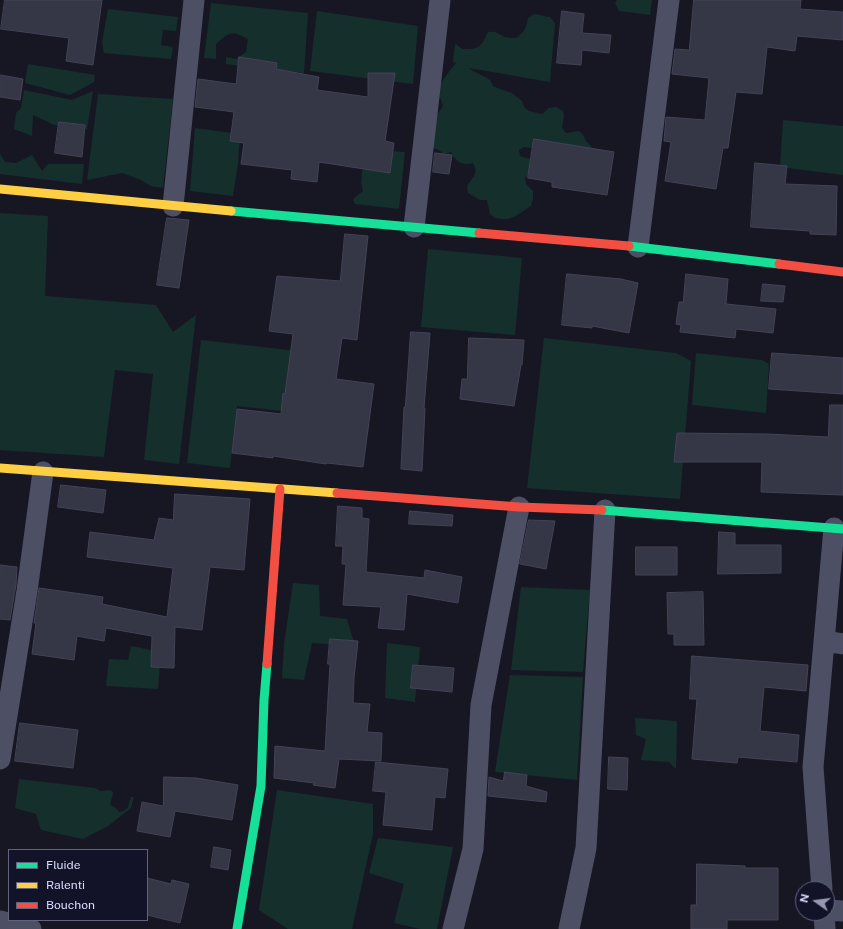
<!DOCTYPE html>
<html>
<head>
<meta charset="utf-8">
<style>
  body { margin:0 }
  #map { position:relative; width:843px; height:929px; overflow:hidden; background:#171724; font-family:"Public Sans",sans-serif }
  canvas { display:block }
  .legend { position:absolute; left:8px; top:849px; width:140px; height:72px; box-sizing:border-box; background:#121229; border:1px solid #62637e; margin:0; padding:5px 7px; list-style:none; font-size:12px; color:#dbddfe }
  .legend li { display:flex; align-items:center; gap:8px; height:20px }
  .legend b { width:20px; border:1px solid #62637e }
  .north { position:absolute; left:795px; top:881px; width:40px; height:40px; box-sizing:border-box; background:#121229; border:1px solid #62637e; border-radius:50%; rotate:284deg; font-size:11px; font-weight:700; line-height:16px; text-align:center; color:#dbddfe }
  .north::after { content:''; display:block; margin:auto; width:14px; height:18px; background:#9698b2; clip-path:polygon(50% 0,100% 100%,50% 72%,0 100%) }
</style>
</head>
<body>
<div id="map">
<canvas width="843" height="929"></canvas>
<ul class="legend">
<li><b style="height:5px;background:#16e098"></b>Fluide</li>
<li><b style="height:5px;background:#ffcf43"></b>Ralenti</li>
<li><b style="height:5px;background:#f24e42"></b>Bouchon</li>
</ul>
<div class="north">N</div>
</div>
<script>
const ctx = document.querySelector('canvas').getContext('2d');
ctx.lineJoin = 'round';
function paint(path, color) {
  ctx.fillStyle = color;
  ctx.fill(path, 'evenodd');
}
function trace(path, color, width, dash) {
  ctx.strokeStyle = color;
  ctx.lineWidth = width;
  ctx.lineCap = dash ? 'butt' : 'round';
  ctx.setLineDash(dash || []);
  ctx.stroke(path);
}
paint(new Path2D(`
  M617,0h35l-2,15 -31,-4 -4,-8z
  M211,3l97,10 -4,60 -78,-9v-7l10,2 10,-7 2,-13c-16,-9 -19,-7 -32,5v15l-12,-1z
  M108,9l70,8 -2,14 -13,-1 -2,15 12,2 -2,12 -67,-6 -2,-11z
  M317,11l101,15 -5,58 -103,-13z
  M534,14c6,0 10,3 16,3l5,6 -5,59 -81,-14 4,3 12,6 5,3 3,6 7,3 12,4 10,8 2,6 5,4 13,3 7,-6 7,-1 7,4 1,5 -2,12 4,5 13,-2 4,4 3,6 5,5 1,7 -55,-4 -13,-2 -5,3 1,6 10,3 3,8 -4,6 -4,5 1,6 7,7v8l-2,7 -17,11 -6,2h-7l-6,-1 -5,-4 -3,-14h-7l-12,-7 -1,-7c6,-9 12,-13 6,-23 -11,3 -17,-1 -22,-11l-7,2 -5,-4 -6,-2 1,-31 5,-5 4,-6c-1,-4 -3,-8 -4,-12 -1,-10 11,-23 17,-31l-3,-1 2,-18c3,1 5,4 8,5 3,0 5,0 7,0 11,0 14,-9 18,-17 9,-1 10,2 17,5 3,1 7,1 11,1 9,-6 10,-10 12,-20z
  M28,64l67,11 -1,7 -24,13 -45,-12z
  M24,90l48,10 21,-9 -6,38 -33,-4 -21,-10 -1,21 -18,-7 2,-16 5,-5z
  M98,94l75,5 -10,89 -12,-2 -10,-6 -19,-7 -35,7z
  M783,120l60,6v49l-63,-8z
  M195,128l45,6 -2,30 -5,32 -43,-5z
  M365,149l40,3 -6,57 -44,-5 -2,-5 10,-8 -2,-9z
  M0,154l5,8 11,1 16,-8 10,16 6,-7h36l-2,20 -82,-10z
  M0,213l48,3 -3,80 111,9 17,27 23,-17 -17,149 -35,-4 9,-86 -38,-4 -11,87 -104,-7z
  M428,249l94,9 -7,77 -94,-8z
  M544,338l132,15 15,8 -11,138 -153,-11z
  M201,340l97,11 -7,61 -54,-6 -7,62 -43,-5z
  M696,353l66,7 7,4 -3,49 -74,-8z
  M293,583l26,2 1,31 27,3 8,27 -43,-3 -8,37 -22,-2 2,-34z
  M521,587l69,3 -7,82 -72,-2z
  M387,643l33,4 -5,55 -30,-4z
  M131,646l30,6 -3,37 -52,-3 3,-27 19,1z
  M510,675l73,2 -6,103 -82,-8z
  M635,718l42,3 -1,48 -7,-7 -28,-2 5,-21 -10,-4z
  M19,779l76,9 6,3 10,-1 2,3 -3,12 5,2 4,5c10,-1 9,-7 12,-15h3l-3,11 -23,18 -25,13 -42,-9 -5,-16 -21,-6z
  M277,790l96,14v30l-21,95h-64l-29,-19z
  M378,838l75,9 -16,82h-17l-26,-6 10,-39 -35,-11z`), '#152f2c');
const building = new Path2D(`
  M5,0h97l-9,65 -27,-4 3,-23 -68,-9z
  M694,0h107l-1,9 43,3v28l-46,-4 -2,15 -28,-4 -5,47 -26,-2 -8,56h-5l-7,41 -51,-8 6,-39 -7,-1 2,-24 39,3 4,-42 -37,-4 3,-25 14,1z
  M562,11l22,3 -2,19 29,2 -2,18 -27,-3 -1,15 -24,-2z
  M239,57l38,6 -1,6 43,8 -2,13 51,7v-24h27l-10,68 9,2 -4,30 -71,-11 -2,20 -26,-3 1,-9 -51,-6 3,-21 -14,-2 4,-29 -39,-5 3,-28 38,5z
  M0,75l23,4 -3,21 -20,-3z
  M59,122l26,3 -3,32 -27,-4z
  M534,139l80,13 -7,43 -55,-8v-5l-24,-4z
  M435,153l17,2 -3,19 -16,-2z
  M755,163l32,3 -2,18 52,2 -1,49 -26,-1v-3l-59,-4z
  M167,218l22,2 -10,68 -22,-3z
  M345,234l23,2 -11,104 -15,-2 -6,41 38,5 -11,83 -36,-4 -1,1 -53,-8v2l-41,-5 5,-44 44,5 2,-21 2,1 8,-60 -24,-3 8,-55 63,5z
  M567,274l54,5 17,4 -9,50 -37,-7v2l-30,-3z
  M686,274l42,5 -2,25 50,5 -3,24 -37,-4 -1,9 -55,-6 1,-7 -5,-1 3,-22h4z
  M763,284l22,2 -2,16 -22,-1z
  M411,332l19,1 -6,75h1l-3,63 -21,-2 3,-62h1z
  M469,338l55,2 -2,25h-1l-7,41 -54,-7 2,-20h5z
  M772,353l71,5v36l-74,-5z
  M830,405h13v90l-82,-3 1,-30h-88l3,-29 90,1 61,3z
  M61,485l45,5 -3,23 -45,-6z
  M175,494l75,5 -4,47 -2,24 -34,-3 -8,63 -27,-3 -1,41 -23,-1 1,-31 -46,-8 -2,13 -27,-5 -3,24 -42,-6 4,-31h-2l5,-35 64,9 -1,7 65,13 6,-49 -86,-11 3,-25 64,8 5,-22 14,2z
  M338,506l24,2v10l7,1 -3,53 58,6 1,-8 37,7 -4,26 -51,-9 -3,36 -26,-2 3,-21 -38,-2 3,-41h-4l1,-18h-7z
  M410,511l43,4 -1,11 -43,-2z
  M529,520l26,1 -9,48 -26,-5z
  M719,532l16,1v12h46v28l-63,1z
  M636,547h41v28h-41z
  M0,565l17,2 -1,18 -6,35 -10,-1z
  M703,592l1,53h-30v-11h-6l-1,-41z
  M330,639l28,2 -4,37 -1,25 17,1 -3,28 15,1 -1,28 -42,-2 -4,29 -22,-3 1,-2 -40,-5 1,-32 50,5 5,-87h-2z
  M692,656l116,9 -2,26 -42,-4 -4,44 39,4 -2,27 -59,-5 -1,6 -45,-4 5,-60h-7z
  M413,665l41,3 -2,24 -41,-4z
  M20,723l58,7 -5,38 -58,-7z
  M609,757l19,1 -1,32 -19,-1z
  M376,762l72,7 -3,29 -10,-1 -3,33 -49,-5 3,-33 -13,-1z
  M505,772l22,3 -1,11 21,6 -1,10 -58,-6 1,-19 14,4z
  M164,777l32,1 42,7 -6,35 -57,-9 -5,26 -33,-6 5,-29 21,4z
  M214,847l17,3 -3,20 -17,-3z
  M697,864l48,2v2h33v52h-51v9h-36v-24h5z
  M147,878l24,6 1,-4 17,4 -9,39 -33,-8z`);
paint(building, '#353646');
trace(building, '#434257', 1);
trace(new Path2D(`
  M173,206l21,-206
  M414,227l26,-227
  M638,247l31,-247
  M824,641l19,3
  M0,759l27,-168 16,-119
  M822,889l-9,-122 21,-239
  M827,910l16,1
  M824,913l1,16
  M0,921l31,8
  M453,929l20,-80 8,-144 38,-198
  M569,929l17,-81 19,-338`), '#4d5065', 21);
trace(new Path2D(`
  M231,211l248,22
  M629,246l150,18
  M602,510l241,19
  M237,929l24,-143 3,-86 3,-36`), '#16e098', 9);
trace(new Path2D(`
  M0,189l231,22
  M0,468l337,25`), '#ffcf43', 9);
trace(new Path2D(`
  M479,233l150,13
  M779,264l64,8
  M337,493l182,14 83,3
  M267,664l13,-175`), '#f24e42', 9);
</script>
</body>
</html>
